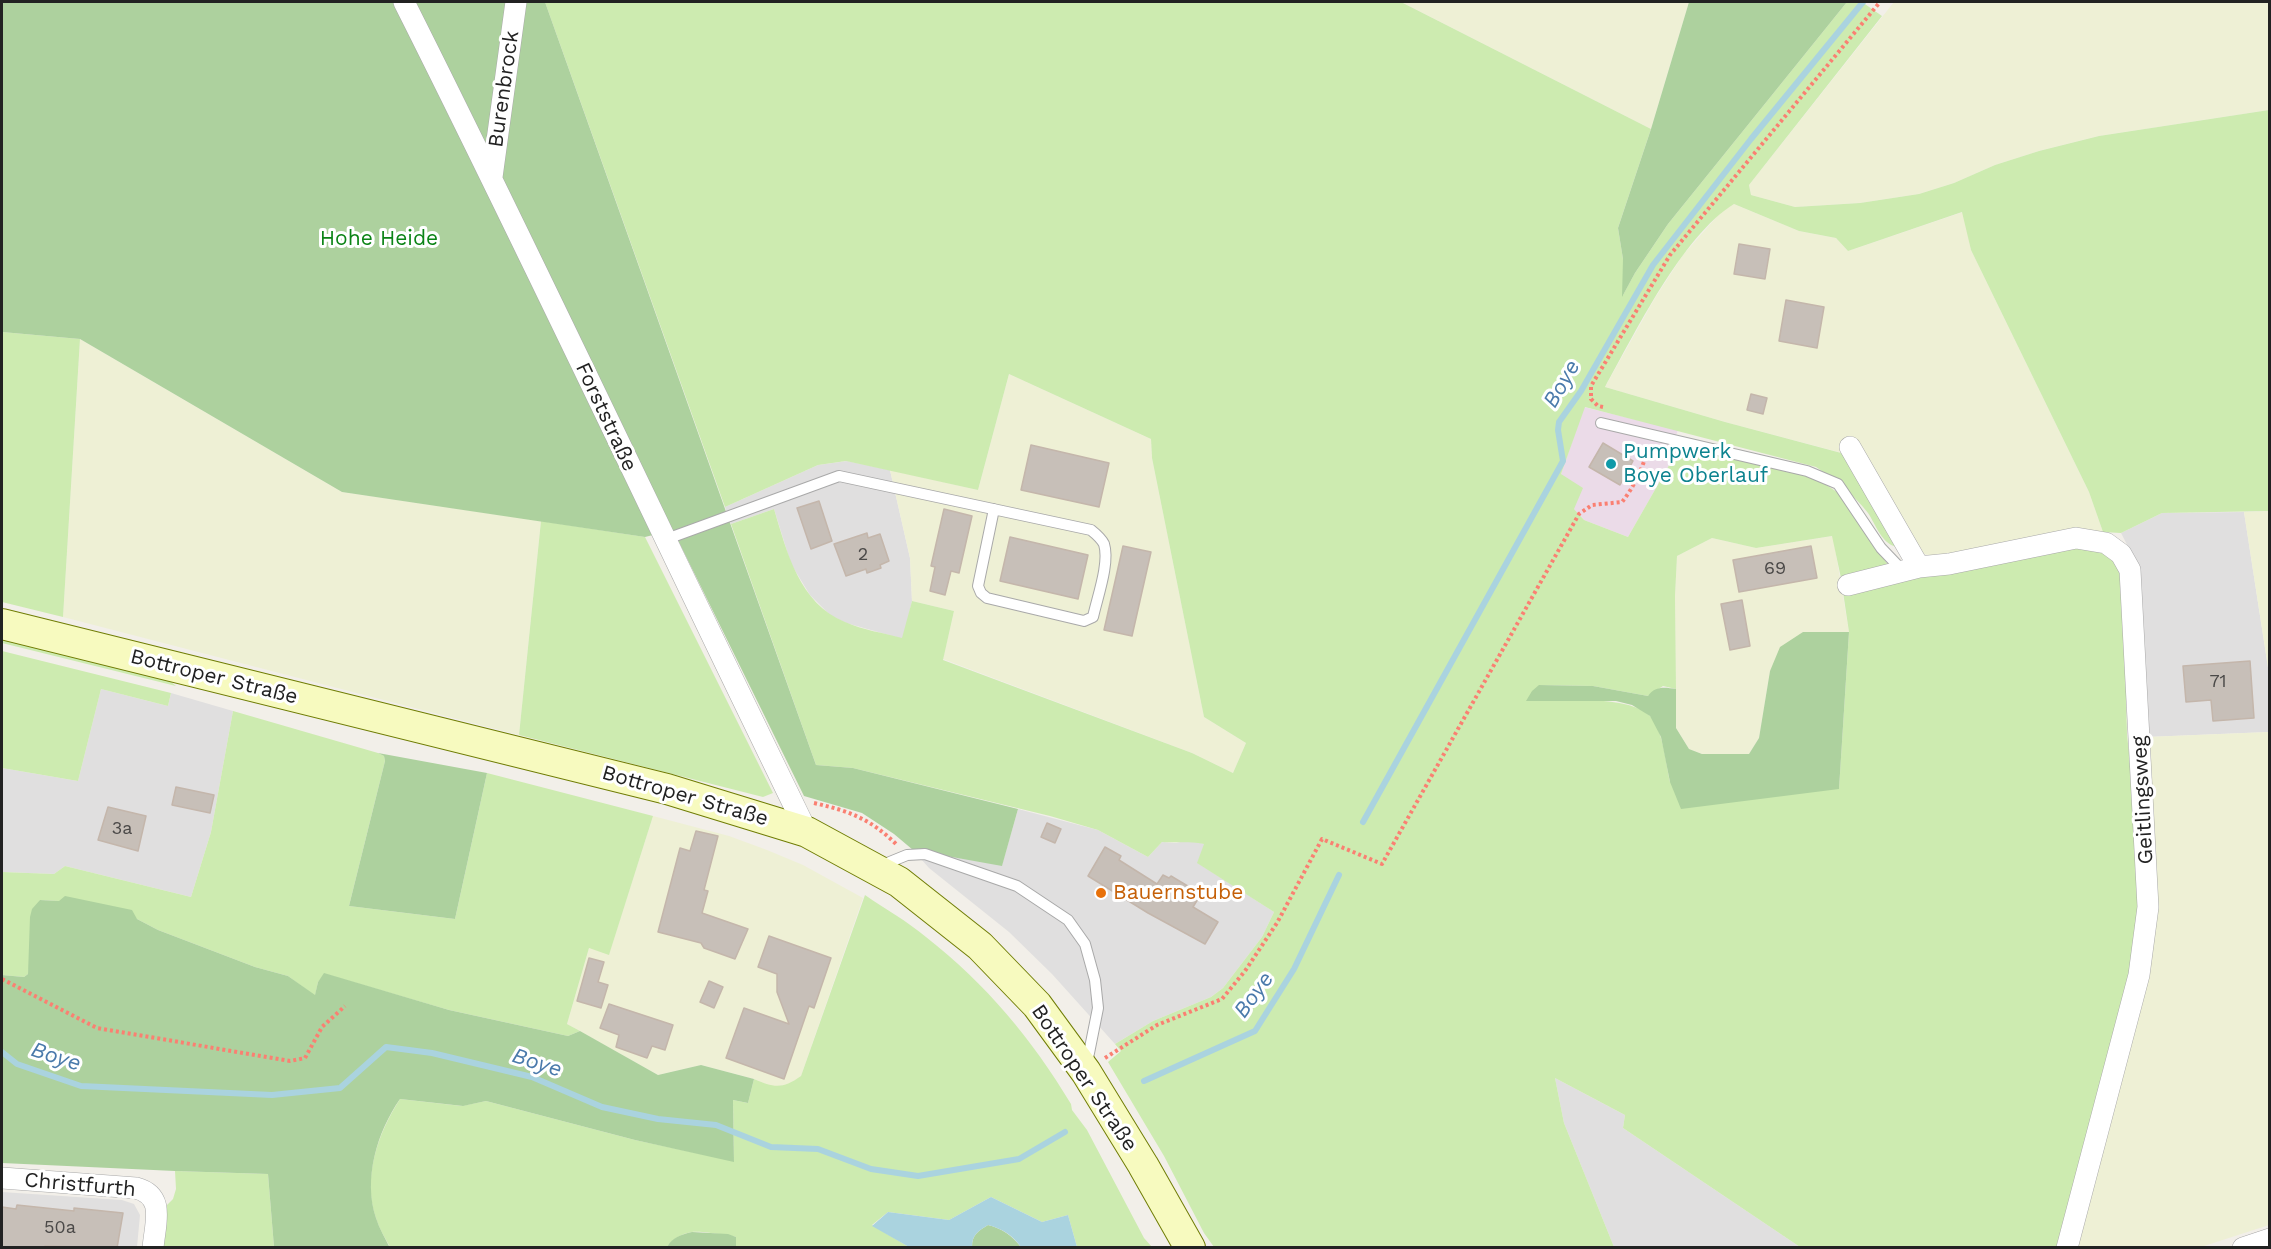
<!DOCTYPE html>
<html>
<head>
<meta charset="utf-8">
<style>
  body { margin:0 }
  #map { position:relative; width:2271px; height:1249px; overflow:hidden; background:#f2efe9; font-family:"Work Sans",sans-serif }
  canvas { display:block }
  .frame { position:absolute; inset:0; border:3px solid #222; pointer-events:none }
</style>
</head>
<body>
<div id="map">
<canvas width="2271" height="1249"></canvas>
<div class="frame"></div>
</div>
<script>
const ctx = document.querySelector('canvas').getContext('2d');
ctx.lineJoin = 'round';
function paint(path, color) {
  ctx.fillStyle = color;
  ctx.fill(path, 'evenodd');
}
function trace(path, color, width, dash) {
  ctx.strokeStyle = color;
  ctx.lineWidth = width;
  ctx.lineCap = dash ? 'butt' : 'round';
  ctx.setLineDash(dash || []);
  ctx.stroke(path);
}
function label(font, color, halo, rows, align = 'center') {
  ctx.font = font + ' "Work Sans",sans-serif';
  ctx.lineWidth = 6;
  ctx.setLineDash([]);
  ctx.textBaseline = 'middle';
  ctx.strokeStyle = halo;
  ctx.fillStyle = color;
  for (const [text, x, y, turn = 0] of rows) {
    ctx.save();
    ctx.translate(x, y);
    ctx.rotate((+turn || 0) * Math.PI / 180);
    ctx.textAlign = isNaN(turn) ? turn : align;
    if (halo) ctx.strokeText(text, 0, 0);
    ctx.fillText(text, 0, 0);
    ctx.restore();
  }
}
paint(new Path2D(`
  M847,461l43,9 20,88 2,43 -9,38 -57,-16 -16,-8 -20,-20 -19,-31 -17,-55 -43,15 -6,-17 93,-42z
  M2244,512l25,162v58l-122,5 -8,-169 -18,-35 41,-20z
  M101,689l67,17 3,-13 62,18 -22,121 -20,65 -126,-31 -11,8 -52,-2v-104l76,13z
  M1018,809l80,21 50,27 14,-15 14,1 12,-3 17,4 -7,19 76,49 -12,25 -39,51 -12,9 -58,24 -38,23 -63,-70 -43,-42 -80,-64 -16,-18 89,15z
  M1555,1078l70,37 -2,13 177,119h-186l-50,-124z
  M2,1192l120,8 12,4 6,11 -3,32h-135z`), '#e0dfdf');
paint(new Path2D(`
  M1584,407l94,23 -5,14 7,2 -52,91 -44,-17 -10,-11 -13,-35z`), '#ebdbe8');
paint(new Path2D(`
  M1401,2h288l-38,127z
  M1894,2h375v108l-170,26 -60,15 -44,14 -41,18 -35,11 -59,9 -65,4 -44,-12 -2,-10z
  M1734,204l65,27 37,7 12,13 115,-39 8,38 118,242 14,40 -158,27 -21,-5 -78,-100 -121,-32 -120,-35 50,-89 28,-43 38,-43z
  M80,339l262,153 199,29 -22,214 -456,-118z
  M1009,374l142,65 1,19 52,259 42,26 -13,30 -41,-20 -249,-94 11,-48 -42,-10 -2,-43 -20,-88 88,20z
  M2269,511h1l-1,163 -25,-162z
  M1833,536l16,96h-46l-33,39 -11,67 -10,16h-47l-13,-5 -13,-21 -1,-132 2,-40 35,-18 44,10z
  M2269,732v493l-68,22 -127,1 73,-511z
  M653,816l76,20 38,14 36,15 60,33 -62,178 -10,8 -19,3 -18,-8 -53,-14 -43,10 -91,-51 22,-76 20,6z`), '#eef0d5');
paint(new Path2D(`
  M545,2h856l250,127 -33,99 5,31v36l12,-22 33,-49 179,-222h15l20,14 -133,169 2,10 44,12 65,-4 59,-9 35,-11 41,-18 44,-14 60,-15 170,-26v401l-107,2 -41,20 -18,-1 -14,-40 -118,-242 -9,-38 -114,39 -12,-13 -37,-7 -65,-27c-52,32 -99,129 -129,183l120,35 120,32 53,93c-16,-2 -22,-22 -30,-34 -15,-19 -32,-33 -52,-46l-231,-60 -24,67 22,14 -9,21 10,11 44,17 52,-91 122,28 20,8 18,12 50,74 -49,10 -9,-42 -76,12 -44,-10 -35,18 -2,40 1,93 -13,-3 -15,10 -55,-10 -53,-1 -13,16c30,0 102,-7 123,15 13,13 16,48 20,66l169,7 10,-157 -6,-40 225,-43h27l12,5 10,10 5,16 5,32 -1,87 1,35 14,138 -6,83 -74,292h-261l-177,-119 2,-13 -70,-37 9,45 50,124h-400l-10,-14 -40,-77 -56,-94 13,-11 -6,-7 38,-23 58,-24 12,-9 39,-51 12,-25 -77,-49 7,-19c-16,-3 -25,-1 -42,-2l-14,15 -50,-27 -48,-14 -197,-48 -37,-3 -85,-241 43,-15c13,43 25,94 71,113 18,8 39,11 57,16l10,-37 42,10 -11,49 249,93 41,20 13,-30 -42,-26 -52,-259 -1,-19 -142,-65 -31,116 -132,-29 -28,4 -93,42z
  M2,332l78,7 -17,278 -61,-15z
  M541,521l104,16 128,256 -10,4 -244,-62z
  M2,636l163,41 11,9 -174,-43z
  M2,651l169,42 -3,13 -67,-17 -23,92 -76,-13z
  M233,711l145,42 6,3 1,5 -36,145 106,13 32,-146 166,43 -44,139 -20,-7 -22,76 13,7 -12,5 -119,-26 -124,-36 -7,8 -3,14 -27,-20 -33,-9 -97,-37 -21,-11 -78,-18 -19,-1 -12,74 -4,3 -22,-2v-103l52,2 11,-8 126,31 20,-65z
  M865,895c20,14 42,26 61,42 60,47 106,102 145,167l1,6 15,20 57,108 8,9h-75l-9,-32 -26,7 -51,-25 -42,23 -61,-8 -16,13 37,22h-173v-10c-7,-2 -37,-6 -44,-5 -9,1 -21,8 -25,15h-277c-5,-9 -11,-19 -14,-29 -14,-40 2,-85 24,-119l62,7 24,-5 149,39 99,21 -1,-61 15,3 6,-24c20,9 29,10 47,-3z
  M175,1171l93,3 6,73 -111,1 4,-43 6,-6 3,-10z`), '#cdebb0');
paint(new Path2D(`
  M2,2h543l271,763 37,3 165,41 -16,57 -89,-16 -19,-16 -32,-21 -58,-17 -131,-266 -28,7 -303,-45 -262,-153 -78,-7z
  M1689,2h158l-179,222 -33,49 -13,24 1,-38 -5,-31 33,-99z
  M1803,632h46l-10,157 -158,20 -11,-27 -9,-45 -11,-21 -18,-11 -16,-4h-90l6,-10 7,-6 54,1 55,10c7,-10 16,-9 28,-7v39l13,21 13,5h47l10,-16 11,-67 10,-24z
  M378,753l109,20 -32,146 -106,-13 36,-145 -1,-5z
  M65,896l67,14 5,9 21,11 97,37 33,9 27,19 3,-13 6,-9 125,37 119,26 12,-5 78,44 43,-10 53,14 -6,24 -15,-3 1,62 -99,-22 -149,-39 -23,5 -63,-7c-23,33 -37,80 -24,119 3,10 9,20 14,30l-116,-1 -6,-73 -93,-3 -173,-8v-188l22,2 4,-3 2,-57 2,-8 8,-9 19,1z
  M988,1225c15,4 23,10 33,22h-49c0,-12 6,-16 16,-22z
  M692,1232l36,2 8,3v10h-69c6,-10 13,-12 25,-15z`), '#add19e');
paint(new Path2D(`
  M991,1197l51,25 26,-7 9,32h-56c-9,-12 -18,-18 -33,-22 -10,6 -16,10 -16,22h-63l-37,-21 16,-14 61,8z`), '#aad3df');
trace(new Path2D(`
  M1363,822l200,-361 -5,-31 1,-8 22,-31 72,-126 98,-126 112,-137
  M2,1052l15,12 64,22 191,9 68,-7 46,-41 46,6 100,24 70,30 56,12 58,6 55,22 47,2 53,20 47,7 101,-17 46,-27
  M1144,1081l111,-50 39,-62 45,-94`), '#aad3df', 6);
const building = new Path2D(`
  M1739,244l31,5 -5,30 -31,-5z
  M1786,300l38,7 -7,41 -38,-7z
  M1751,394l16,4 -4,16 -16,-4z
  M1603,443l30,18 -13,24 -31,-18z
  M1031,445l78,18 -10,44 -78,-17z
  M819,501l13,40 -21,8 -14,-41z
  M944,509l28,7 -13,57 -8,-2 -6,24 -15,-4 5,-24 -4,-1z
  M867,533l1,5 12,-4 9,27 -9,4 1,3 -14,5 -1,-4 -20,7 -12,-32z
  M1010,537l78,18 -10,44 -78,-18z
  M1123,546l28,6 -19,84 -28,-6z
  M1811,546l6,32 -78,14 -6,-32z
  M1742,600l8,46 -20,4 -9,-46z
  M2250,661l4,57 -41,3 -2,-21 -25,2 -3,-36z
  M176,787l38,8 -4,18 -38,-8z
  M108,807l38,9 -8,35 -40,-11z
  M1047,823l14,6 -6,14 -14,-6z
  M696,831l22,5 -14,54 4,1 -6,22 46,16 -13,30 -31,-11 -3,-5 -43,-11 22,-84 10,3z
  M1105,847l16,9 -2,4 38,24 6,-9 6,3 2,-2 30,18 -8,13 25,15 -13,22 -57,-31 -60,-37z
  M769,936l62,22 -17,50 -5,-2 -25,73 -58,-21 18,-50 45,16 -12,-32v-18l-19,-7z
  M589,958l15,4 -6,20 10,3 -7,23 -24,-7z
  M709,981l14,6 -9,21 -14,-6z
  M609,1004l64,21 -8,25 -13,-4 -5,12 -31,-11 3,-12 -19,-7z
  M17,1205l57,6v-3l49,5 -6,35 -72,-2v2h-43v-41l14,2z`);
paint(building, '#c7bfb8');
trace(building, '#c4b6ab', 1.5);
const lane = new Path2D(`
  M1601,423l206,48 31,13 43,64 22,23
  M664,540l175,-64 252,54c5,4 10,8 13,14 6,19 -7,54 -11,73l-9,4 -97,-23 -6,-5 -3,-7 16,-77
  M880,866l27,-11 18,-1 92,32 51,34 17,24 10,36 3,28 -11,55`);
const street = new Path2D(`
  M404,2c138,274 268,554 403,830
  M492,177l24,-175
  M1850,447l69,120 30,-3 127,-26 30,5 15,11 9,16 18,337 -9,68 -72,273
  M1848,585l71,-18
  M2,1178l134,10c30,8 19,35 17,60
  M2243,1248l27,-9`);
const secondary = new Path2D(`
  M2,624l665,165 140,43 92,50 81,64 57,59 49,67 57,93 47,83`);
trace(lane, '#a9a9a9', 12);
trace(street, '#a9a9a9', 22);
trace(secondary, '#707d05', 32);
trace(new Path2D(`
  M1603,407l-5,-1 -7,-7v-13l79,-131 210,-253
  M814,803c35,8 57,16 83,42
  M2,979l95,49 193,33 15,-3 17,-31 23,-21
  M1105,1058l52,-33 65,-26 23,-28 32,-48 45,-84 60,25 197,-350 13,-9 30,-3c12,-15 22,-36 26,-55`), '#fa8072', 4, [3, 3]);
trace(lane, '#fff', 10);
trace(street, '#fff', 21);
trace(secondary, '#f7fabf', 30);
for (const [x, y, r, color] of [
  [1611,464,6,"#0f9aa8"],
  [1101,893,6,"#e8710a"]
]) {
  const dot = new Path2D();
  dot.arc(x, y, r, 0, 2 * Math.PI);
  ctx.fillStyle = color;
  ctx.fill(dot);
  trace(dot, '#fff', 2);
}
label('18px', '#4b4948', null, [
  ["2",863,555],
  ["69",1775,569],
  ["71",2218,682],
  ["3a",122,829],
  ["50a",60,1228]
]);
label('21px', '#222', '#fff', [
  ["Burenbrock",504,89,-82],
  ["Forststraße",606,417,65],
  ["Bottroper Straße",214,677,14],
  ["Bottroper Straße",685,796,16],
  ["Geitlingsweg",2143,800,-93],
  ["Bottroper Straße",1084,1078,56],
  ["Christfurth",80,1185,5]
]);
label('21px', '#0c8416', '#fff', [
  ["Hohe Heide",379,239]
]);
label('21px', '#0d838f', '#fff', [
  ["Pumpwerk",1623,452],
  ["Boye Oberlauf",1623,476]
], 'left');
label('21px', '#c56008', '#fff', [
  ["Bauernstube",1113,893]
], 'left');
label('italic 22px', '#4a7aab', '#fff', [
  ["Boye",1562,384,-60],
  ["Boye",1254,995,-54],
  ["Boye",56,1057,18],
  ["Boye",537,1063,18]
]);
</script>
</body>
</html>
